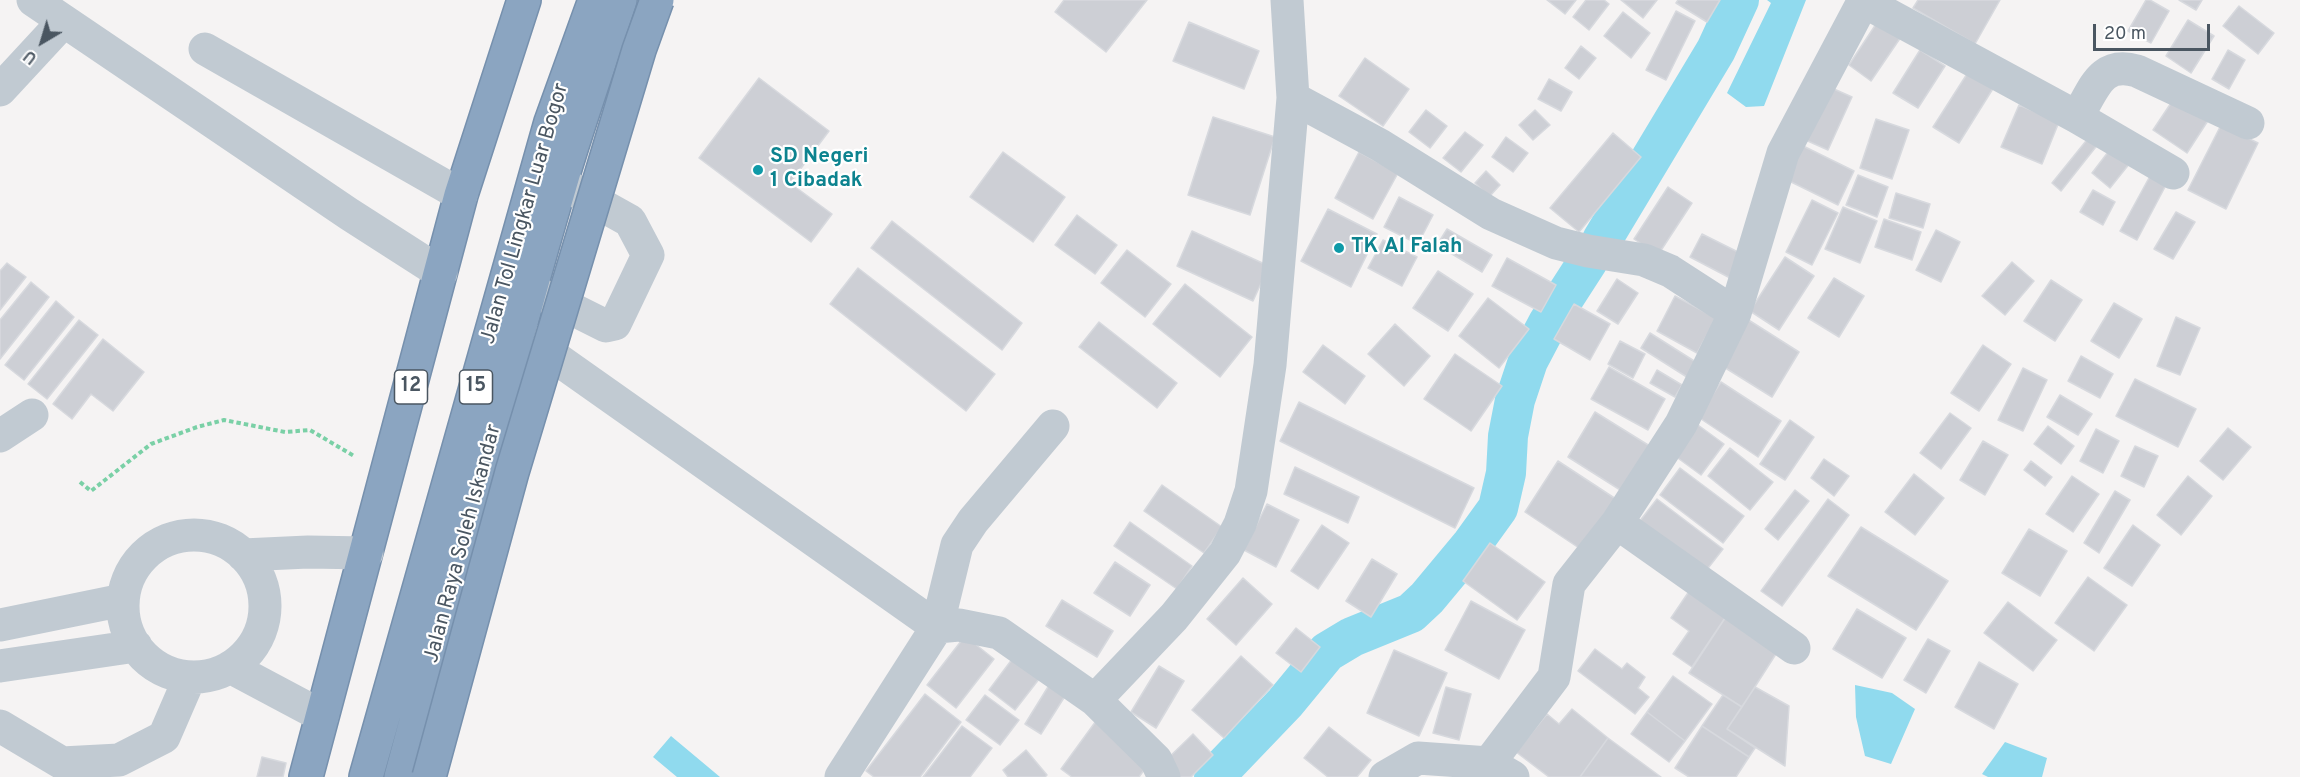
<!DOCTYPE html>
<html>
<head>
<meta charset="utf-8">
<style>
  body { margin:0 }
  #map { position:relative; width:2300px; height:777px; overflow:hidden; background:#f5f3f3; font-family:Overpass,sans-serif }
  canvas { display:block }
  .north { position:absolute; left:12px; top:12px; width:60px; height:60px; -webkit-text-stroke:4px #fff; paint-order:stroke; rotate:218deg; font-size:16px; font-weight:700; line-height:24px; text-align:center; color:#4a5661 }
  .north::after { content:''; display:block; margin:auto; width:21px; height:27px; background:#4a5661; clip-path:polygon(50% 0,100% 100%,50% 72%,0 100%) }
  .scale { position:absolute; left:2093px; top:24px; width:117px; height:27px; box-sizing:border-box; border:3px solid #4a5661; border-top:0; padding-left:8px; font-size:18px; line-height:21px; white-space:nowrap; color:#4a5661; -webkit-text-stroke:4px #fff; paint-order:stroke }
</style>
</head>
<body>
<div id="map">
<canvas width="2300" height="777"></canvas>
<div class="north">U</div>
<div class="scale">20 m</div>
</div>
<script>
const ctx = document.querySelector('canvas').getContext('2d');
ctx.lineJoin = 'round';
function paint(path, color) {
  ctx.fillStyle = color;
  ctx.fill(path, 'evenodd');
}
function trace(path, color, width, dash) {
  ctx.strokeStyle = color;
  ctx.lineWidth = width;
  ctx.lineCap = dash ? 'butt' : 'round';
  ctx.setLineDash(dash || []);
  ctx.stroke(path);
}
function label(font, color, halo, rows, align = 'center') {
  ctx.font = font + ' Overpass,sans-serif';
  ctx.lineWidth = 4.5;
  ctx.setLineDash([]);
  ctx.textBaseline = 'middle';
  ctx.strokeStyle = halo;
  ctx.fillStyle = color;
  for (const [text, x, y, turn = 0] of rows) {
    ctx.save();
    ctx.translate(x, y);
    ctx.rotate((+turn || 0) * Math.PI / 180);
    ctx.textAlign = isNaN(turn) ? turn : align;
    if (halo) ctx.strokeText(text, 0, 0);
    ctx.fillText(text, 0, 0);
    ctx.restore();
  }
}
paint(new Path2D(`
  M1767,0h39l-42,106 -18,1 -19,-14 44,-90z
  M1855,685l37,8 23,16 -24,55 -26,-8 -9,-39z
  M671,736l49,41h-43l-24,-20z
  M2005,742l42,16 -5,19h-54l-6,-3z`), '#90daee');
trace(new Path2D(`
  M1602,240l114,-190 23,-50
  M1214,777l71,-74 42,-51 25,-15 59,-24 16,-15 45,-54 26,-36 8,-35 2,-37 7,-36 13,-39 20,-38 40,-62`), '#90daee', 40);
const building = new Path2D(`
  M1064,0h83l-41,52 -51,-40z
  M1547,0h29l-11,14z
  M1586,0h18l5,4 -20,26 -16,-13z
  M1621,0h36l-14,18z
  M1678,0h42l-13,22 -31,-19z
  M1918,0h82l-25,44 -62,-36z
  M2146,0h4l19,11 -18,32 -23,-12z
  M2179,0h23l-6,10z
  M2239,6l35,27 -16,21 -35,-28z
  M1676,11l19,10 -29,59 -20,-10z
  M1623,12l27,21 -19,25 -27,-22z
  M1880,18l23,16 -32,47 -22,-16z
  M2188,20l26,16 -23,37 -25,-17z
  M1189,22l70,29 -15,38 -71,-28z
  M1581,46l15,12 -17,21 -14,-11z
  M1920,50l25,16 -27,42 -25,-15z
  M2228,50l17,10 -16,29 -17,-10z
  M1365,58l44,31 -26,37 -44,-30z
  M1974,63l25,16 -40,64 -26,-16z
  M759,78l70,53 -39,52 42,31 -21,28 -112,-84z
  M1549,79l23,13 -11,19 -23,-12z
  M1825,85l27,12 -24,53 -27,-12z
  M2177,94l34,22 -24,37 -34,-23z
  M2019,105l40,17 -17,42 -41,-17z
  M1426,110l21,16 -17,22 -21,-16z
  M1535,110l15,15 -17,15 -14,-15z
  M1213,117l62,20 -25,78 -62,-20z
  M1876,119l33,11 -17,49 -32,-11z
  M2221,125l37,18 -32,66 -38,-19z
  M1465,132l18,13 -22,27 -18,-14z
  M1613,133l28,24 -62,75 -29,-24z
  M2090,136l9,7 -38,48 -9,-8z
  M1506,137l22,16 -15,19 -21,-15z
  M1793,141l61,30 -16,34 -61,-30z
  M2115,143l19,15 -24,30 -18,-15z
  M1003,152l62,45 -32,45 -63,-45z
  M1359,152l39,21 -25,46 -38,-21z
  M1486,171l14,14 -11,12 -14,-14z
  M1858,175l30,12 -11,30 -31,-12z
  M2150,176l16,9 -29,55 -17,-9z
  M1668,187l24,16 -34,52 -24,-16z
  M2093,190l22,12 -12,23 -23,-13z
  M1896,193l34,11 -7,24 -34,-10z
  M1399,197l34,18 -15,29 -34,-17z
  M1812,200l26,13 -26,52 -26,-13z
  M1843,207l34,14 -17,42 -35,-14z
  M1328,209l49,25 -26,53 -50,-26z
  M2176,212l19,10 -22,37 -19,-10z
  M1077,215l40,30 -22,29 -40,-29z
  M1884,219l37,13 -9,28 -37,-13z
  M892,221l130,102 -20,27 -131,-102z
  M1447,229l45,26 -10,17 -45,-27z
  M1936,230l24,12 -19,40 -25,-12z
  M1192,231l77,35 -16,35 -76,-35z
  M1702,234l42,21 -12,24 -42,-22z
  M1383,240l34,17 -15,29 -34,-18z
  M1127,250l44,34 -26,33 -44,-34z
  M1785,257l29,19 -35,54 -29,-19z
  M1507,258l49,27 -15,27 -49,-26z
  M2012,262l22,19 -29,34 -23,-19z
  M7,263l19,14 -26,33v-39z
  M858,268l137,106 -29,37 -136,-107z
  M1438,271l35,23 -25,37 -35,-23z
  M1834,278l30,18 -25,41 -31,-19z
  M1617,279l21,14 -20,31 -21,-13z
  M2051,280l31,20 -27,41 -31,-20z
  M31,282l18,15 -49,62v-39z
  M1185,284l67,53 -32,40 -67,-53z
  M1675,296l41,22 -19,35 -40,-22z
  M1488,298l41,31 -30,39 -40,-32z
  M56,301l18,16 -50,63 -19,-15z
  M2114,303l28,16 -23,39 -28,-17z
  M1574,304l36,20 -20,36 -36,-21z
  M2176,317l24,11 -20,47 -23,-9z
  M1747,319l52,33 -27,45 -53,-33z
  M79,320l19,15 -51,64 -19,-15z
  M1099,322l78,61 -20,25 -78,-61z
  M1395,324l35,32 -26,30 -36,-32z
  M1650,333l49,31 -9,15 -49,-31z
  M103,339l41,33 -31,39 -22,-17 -19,25 -19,-15z
  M1620,341l25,13 -12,24 -25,-14z
  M1323,345l42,31 -20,28 -42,-32z
  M1983,345l28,19 -32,47 -28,-18z
  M1455,354l47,32 -31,45 -47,-32z
  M2081,356l32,18 -13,24 -32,-17z
  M1609,367l56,32 -17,31 -57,-31z
  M2023,368l24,12 -24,51 -25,-11z
  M1657,370l25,15 -7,12 -25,-14z
  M2135,379l61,30 -18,38 -62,-31z
  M1721,382l60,39 -23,36 -60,-40z
  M2060,395l32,19 -14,21 -31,-18z
  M1299,402l175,86 -19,40 -175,-87z
  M1595,412l58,36 -28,45 -57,-36z
  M1950,413l21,15 -30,41 -21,-16z
  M1790,420l24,17 -29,43 -25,-16z
  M1698,425l26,19 -23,31 -26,-19z
  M2048,426l26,20 -13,18 -27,-20z
  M2228,428l23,19 -28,33 -23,-19z
  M2096,429l23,12 -16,32 -23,-12z
  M1983,441l25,14 -23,40 -25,-15z
  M2135,446l23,10 -14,31 -23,-11z
  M1730,448l43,34 -23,28 -42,-34z
  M1824,459l25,17 -15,20 -23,-18z
  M1558,461l61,40 -34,51 -60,-40z
  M2031,461l21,16 -7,9 -21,-16z
  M1295,467l64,30 -11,26 -64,-29z
  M1680,468l64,48 -21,27 -63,-48z
  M1914,474l30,24 -29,37 -30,-23z
  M2072,476l27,18 -26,38 -27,-18z
  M2188,476l24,20 -31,39 -24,-20z
  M1162,485l60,42 -18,26 -60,-42z
  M1795,490l14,11 -31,39 -13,-11z
  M2115,491l15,9 -31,53 -15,-10z
  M1657,499l66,50 -18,23 -66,-50z
  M1828,499l21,16 -67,91 -21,-15z
  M1267,504l32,16 -23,47 -32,-17z
  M1130,522l62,44 -15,23 -63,-43z
  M1322,525l27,18 -31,46 -27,-18z
  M2133,525l27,20 -28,41 -28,-18z
  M1861,527l87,54 -32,49 -88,-54z
  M2029,529l38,22 -27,45 -38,-23z
  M1490,543l55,39 -28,38 -54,-39z
  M1372,559l25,15 -26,43 -25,-16z
  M1115,562l35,23 -20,31 -36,-23z
  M2088,577l39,28 -33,46 -39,-28z
  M1243,578l29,26 -36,41 -29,-26z
  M1694,584l37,25 -39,58 -19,-13 16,-23 -18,-13z
  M1062,600l51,31 -16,26 -51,-31z
  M1471,601l54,29 -26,49 -54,-29z
  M2008,602l49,38 -24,31 -49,-38z
  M1731,609l52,34 -41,64 -53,-34z
  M1857,609l49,29 -24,40 -49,-29z
  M1296,628l24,19 -19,25 -25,-19z
  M965,636l29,23 -38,49 -29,-23z
  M1928,639l22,12 -24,42 -22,-13z
  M1595,649l27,20 5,-6 18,14 -7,11 11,9 -14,17 -57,-43z
  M1394,650l53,23 -28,63 -52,-23z
  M1016,654l27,20 -28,36 -26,-20z
  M1241,656l32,29 -49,53 -32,-28z
  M1979,662l39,22 -24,45 -39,-22z
  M1159,666l25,15 -28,47 -25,-16z
  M1673,676l39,28 -27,37 -38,-29z
  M1051,682l16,11 -26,41 -16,-10z
  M1446,687l25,7 -12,46 -26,-7z
  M1755,687l34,19 -4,60 -58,-37z
  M925,694l36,28 -41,55h-46l-8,-6z
  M985,695l34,25 -19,25 -34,-25z
  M1723,695l19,12 -15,22 28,19 -6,9 -47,-31z
  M1572,709l36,29 -28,39h-31l-33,-25 31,-38 12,10z
  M1647,712l38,29 -16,21 -38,-28z
  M1096,721l54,41 -11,15h-67l-11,-8z
  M962,726l30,22 -22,29h-47z
  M1702,726l47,31 -13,20h-47l-14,-9z
  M1329,727l42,33 -14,17h-29l-24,-19z
  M1193,734l20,21 -22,22h-13l-15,-14z
  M1608,738l53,39h-81z
  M1026,750l21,25 -2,2h-37l-5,-7z
  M262,757l24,6 -3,14h-26z`);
paint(building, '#cdcfd5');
trace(building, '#d7d9de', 1.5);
const highway = new Path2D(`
  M306,777l155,-582 63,-195
  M366,777l185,-655 44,-122
  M401,777c54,-197 101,-396 159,-592 18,-62 40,-123 60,-185`);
trace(highway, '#7690ad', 36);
trace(new Path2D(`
  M80,482l11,9 60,-47 46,-17 27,-7 61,12 25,-2 44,26`), '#7ad0a6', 4, [4.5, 3]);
trace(new Path2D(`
  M33,0l316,214 92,59
  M1871,0l5,8 201,109 96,56
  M205,49l256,146
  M0,90l63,-68
  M1293,98l87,47 111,69 65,29 32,8 56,9 26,11 65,42
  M2077,117c17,-27 23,-57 60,-46l111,52
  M529,290l25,10 52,26 9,-2 33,-69 -18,-34 -70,-39
  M526,337l411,290 22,-2 40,8 96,67 61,60 8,17
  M0,436l32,-21
  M1617,523l177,125
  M123 606a71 71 0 1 1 142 0a71 71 0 1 1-142 0Z
  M243,555l65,-3 59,1
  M0,625l123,-25
  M0,666l136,-20
  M230,667l92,49
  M1095,700l79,-83 51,-64 15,-29 11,-33 19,-126 23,-267 -6,-98
  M0,726l62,37 57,-3 45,-23 26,-60
  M1489,763l65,-86 15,-93 48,-61 64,-99 54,-111 48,-160 81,-153
  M841,777l96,-150 20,-82 16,-24 80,-95
  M1385,777l33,-19 71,5 24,14`), '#c1cad2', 33);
trace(highway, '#8ba5c1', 33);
const highwayBridge = new Path2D(`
  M429,777l83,-305 127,-422 18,-50`);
trace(highwayBridge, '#7690ad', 36, []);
trace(highwayBridge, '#8ba5c1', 33);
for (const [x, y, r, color] of [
  [758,170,6,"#0f9aa8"],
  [1339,248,6,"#0f9aa8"]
]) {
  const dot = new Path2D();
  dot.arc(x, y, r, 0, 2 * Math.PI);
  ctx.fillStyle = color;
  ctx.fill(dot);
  trace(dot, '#fff', 2);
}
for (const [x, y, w] of [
  [411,387,33],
  [476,387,33]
]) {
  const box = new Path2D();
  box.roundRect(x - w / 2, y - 17, w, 34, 4.5);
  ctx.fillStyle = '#fff';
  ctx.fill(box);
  trace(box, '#4a5661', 1.5);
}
label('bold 20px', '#4a5661', null, [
  ["12",411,387],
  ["15",476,387]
]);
label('bold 21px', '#0d838f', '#fff', [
  ["SD Negeri",770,158],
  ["1 Cibadak",770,182],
  ["TK Al Falah",1351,248]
], 'left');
label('21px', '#4a5661', '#fff', [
  ["Jalan Tol Lingkar Luar Bogor",526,214,-74],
  ["Jalan Raya Soleh Iskandar",464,544,-75]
]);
</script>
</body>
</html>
